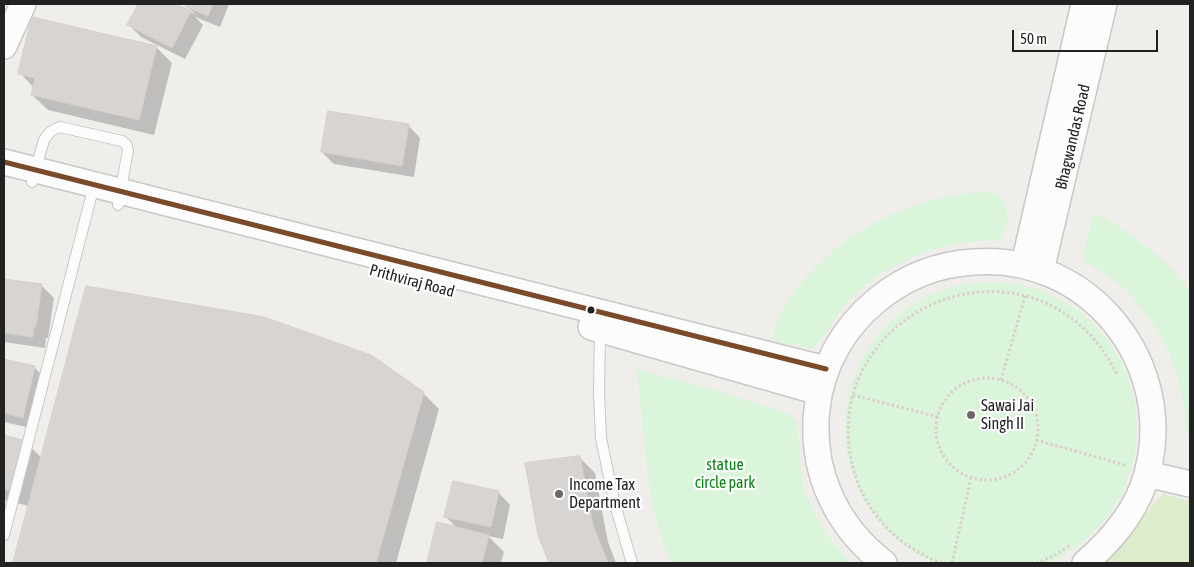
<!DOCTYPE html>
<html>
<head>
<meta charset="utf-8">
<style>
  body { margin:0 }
  #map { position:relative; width:1194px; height:567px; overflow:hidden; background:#f0eeeb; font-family:"Asap Condensed",sans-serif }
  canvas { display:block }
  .frame { position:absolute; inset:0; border:5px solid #222; pointer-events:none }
  .scale { position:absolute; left:1012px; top:30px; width:146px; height:22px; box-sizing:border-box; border:2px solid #222; border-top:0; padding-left:6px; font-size:15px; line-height:18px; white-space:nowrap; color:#222; -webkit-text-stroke:4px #fff; paint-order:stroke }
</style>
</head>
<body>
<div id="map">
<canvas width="1194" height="567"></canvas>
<div class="frame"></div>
<div class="scale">50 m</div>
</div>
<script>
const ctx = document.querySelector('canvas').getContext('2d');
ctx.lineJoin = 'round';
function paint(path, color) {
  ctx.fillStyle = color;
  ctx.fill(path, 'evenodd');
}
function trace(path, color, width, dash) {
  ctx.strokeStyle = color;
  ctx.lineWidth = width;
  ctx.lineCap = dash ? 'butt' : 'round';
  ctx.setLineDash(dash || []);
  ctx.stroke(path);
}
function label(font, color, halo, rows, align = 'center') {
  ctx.font = font + ' "Asap Condensed",sans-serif';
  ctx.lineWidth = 4.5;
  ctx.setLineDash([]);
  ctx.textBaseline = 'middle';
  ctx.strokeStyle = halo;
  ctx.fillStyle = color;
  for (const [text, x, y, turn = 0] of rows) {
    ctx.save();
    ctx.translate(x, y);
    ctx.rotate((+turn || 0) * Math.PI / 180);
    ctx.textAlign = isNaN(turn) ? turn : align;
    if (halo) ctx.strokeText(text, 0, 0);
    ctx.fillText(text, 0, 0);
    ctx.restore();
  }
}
paint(new Path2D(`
  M1163,494l27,7v62h-88z`), '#ddeccb');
paint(new Path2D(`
  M989,192l11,4c11,17 9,26 0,44 -57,0 -114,20 -154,64 -12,13 -19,31 -32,43l-5,1 -38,-8c4,-9 6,-20 11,-28 42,-74 124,-117 207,-120z
  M1096,214c36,18 70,45 94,77v150c-5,-16 -5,-33 -9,-49 -9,-40 -28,-77 -59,-105 -11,-10 -25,-18 -37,-26l-2,-6 10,-39z
  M845 428a146 146 0 1 1 292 0a146 146 0 1 1-292 0Z
  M636,369l75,20 78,25 8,8 5,62 10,24 17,30 22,25h-179c-30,-60 -25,-129 -36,-194z`), '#daf5da');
paint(new Path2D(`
  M140,4h33l22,10 -7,-7 1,-3h40l-9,23 -25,-10 8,8 -18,34 -44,-22 -12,-12z
  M156,47l16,16 -18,72 -106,-25 -16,-15 2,-7 -14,-15z
  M408,125l12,13 -6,39 -80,-13 -12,-12z
  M4,280l38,6 12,12 -6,40h-2l-1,10 -41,-6z
  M4,360l30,7 12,12 -11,50 -31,-7z
  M423,393l16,16 -43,154h-382l15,-57 -25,-6v-64l21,6 17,16z
  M579,457l16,16 13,69 8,21h-65l-11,-29z
  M498,492l12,13 -7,34 -15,-3 16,16 -3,11h-73l10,-40 19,5 -11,-11z`), '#0003');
const building = new Path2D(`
  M138,4h38l15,7 -19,37 -45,-23z
  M188,4h25l-5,12 -22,-9z
  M32,17l125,29 -18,74 -108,-25 4,-17 -17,-4z
  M328,111l81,13 -7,42 -81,-14z
  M4,279l38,5 -6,43h-2l-1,10 -29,-4z
  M86,286l178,31 107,38 53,37 -48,171h-363z
  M4,359l31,7 -12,52 -19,-5z
  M4,435l22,6 -13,50 -9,-2z
  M580,456l13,69 15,38h-59l-11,-28 -13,-72z
  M453,481l46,10 -8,36 -47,-10z
  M437,522l52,13 -7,28h-55z`);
paint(building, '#d7d4d2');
trace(building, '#d3d0cc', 1);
const service = new Path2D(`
  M32,182l12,-42c4,-7 8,-11 16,-13l62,14 4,3 2,6 -10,55
  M600,331l-1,62 2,45 13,63 18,62
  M4,535l87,-338`);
const tertiary = new Path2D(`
  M4,46l19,-42
  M4,162l822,207
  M1024,264l60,-260
  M1041,270l63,-266
  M591,327l228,65
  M1147,474l43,10
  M884,563c-49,-38 -74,-93 -67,-155 5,-43 27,-81 60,-108 28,-23 61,-36 97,-38 115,-9 203,101 173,212 -10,37 -34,65 -62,89`);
trace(service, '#c9c8c7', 12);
trace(tertiary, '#c9c8c7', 28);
trace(new Path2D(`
  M936 429a51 51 0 1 1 102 0a51 51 0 1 1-102 0Z
  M1001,380l24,-84
  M853,395l85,22
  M1036,440l89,25
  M942,563c-39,-14 -70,-43 -85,-82 -11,-31 -12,-65 -1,-96 34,-91 152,-125 225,-59 16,14 26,30 36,48
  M952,563l19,-85
  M1036,563l18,-7 15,-10`), '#dccecd', 3, [2.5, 2.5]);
trace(service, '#fdfcfc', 10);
trace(tertiary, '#fdfcfc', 25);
trace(new Path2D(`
  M4,162l822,207`), '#7a4b2a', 5);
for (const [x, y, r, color] of [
  [591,310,4.5,"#222"],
  [971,415,5,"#6a6968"],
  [559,494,5,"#6a6968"]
]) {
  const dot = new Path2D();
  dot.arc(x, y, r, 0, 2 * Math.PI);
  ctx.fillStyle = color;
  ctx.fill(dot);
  trace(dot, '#fff', 2);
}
label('16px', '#222', '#fff', [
  ["Bhagwandas Road",1073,137,-77],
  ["Prithviraj Road",412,281,15]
]);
label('16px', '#222', '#fff', [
  ["Sawai Jai",981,406],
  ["Singh II",981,424],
  ["Income Tax",569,485],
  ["Department",569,503]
], 'left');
label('16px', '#0c8416', '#fff', [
  ["statue",725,465],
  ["circle park",725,483]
]);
</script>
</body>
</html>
